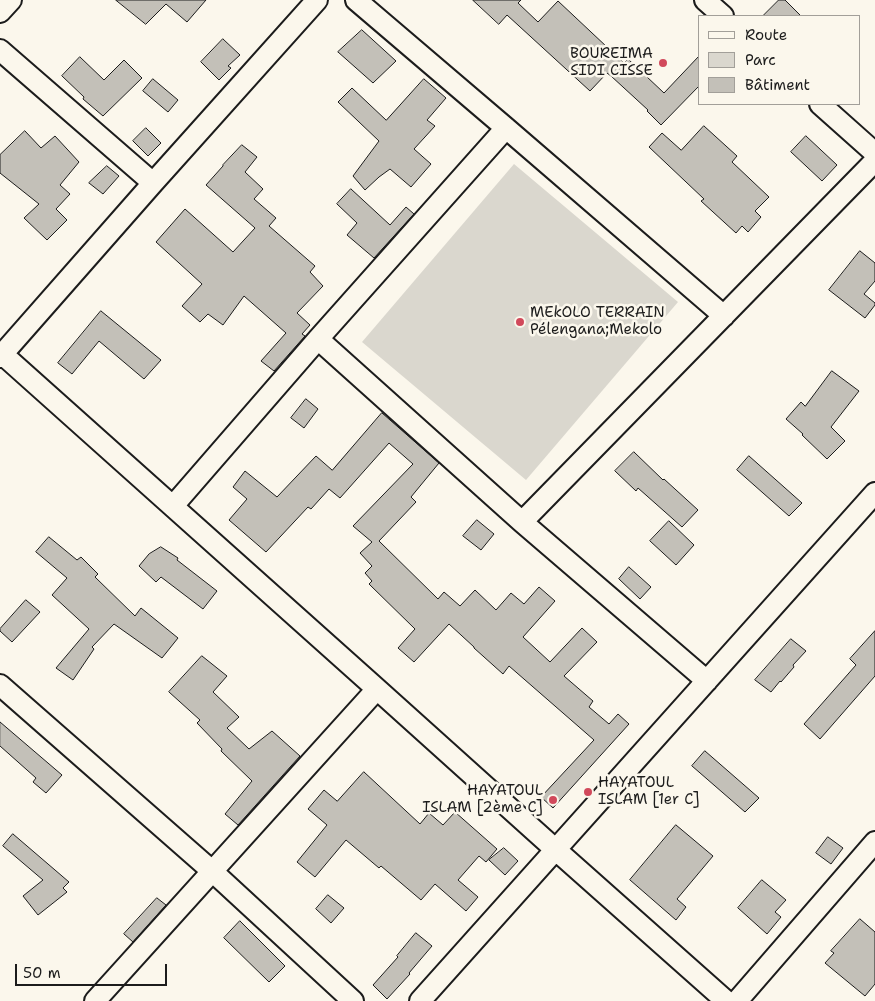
<!DOCTYPE html>
<html>
<head>
<meta charset="utf-8">
<style>
  body { margin:0 }
  #map { position:relative; width:875px; height:1001px; overflow:hidden; background:#fbf7ec; font-family:"Shantell Sans",sans-serif }
  canvas { display:block }
  .legend { position:absolute; left:698px; top:15px; width:162px; height:90px; box-sizing:border-box; background:#fbf7ec; border:1px solid #a29f99; margin:0; padding:6px 9px; list-style:none; font-size:15px; color:#1c1c1c }
  .legend li { display:flex; align-items:center; gap:10px; height:25px }
  .legend b { width:25px; border:1px solid #a29f99 }
  .scale { position:absolute; left:15px; top:964px; width:152px; height:22px; box-sizing:border-box; border:2px solid #1c1c1c; border-top:0; padding-left:6px; font-size:15px; line-height:18px; white-space:nowrap; color:#1c1c1c; -webkit-text-stroke:4px #fbf7ec; paint-order:stroke }
</style>
</head>
<body>
<div id="map">
<canvas width="875" height="1001"></canvas>
<ul class="legend">
<li><b style="height:6px;background:#fbf7ec"></b>Route</li>
<li><b style="height:14px;background:#dad7ce"></b>Parc</li>
<li><b style="height:14px;background:#c3c0b8"></b>Bâtiment</li>
</ul>
<div class="scale">50 m</div>
</div>
<script>
const ctx = document.querySelector('canvas').getContext('2d');
ctx.lineJoin = 'round';
function paint(path, color) {
  ctx.fillStyle = color;
  ctx.fill(path, 'evenodd');
}
function trace(path, color, width, dash) {
  ctx.strokeStyle = color;
  ctx.lineWidth = width;
  ctx.lineCap = dash ? 'butt' : 'round';
  ctx.setLineDash(dash || []);
  ctx.stroke(path);
}
function label(font, color, halo, rows, align = 'center') {
  ctx.font = font + ' "Shantell Sans",sans-serif';
  ctx.lineWidth = 5;
  ctx.setLineDash([]);
  ctx.textBaseline = 'middle';
  ctx.strokeStyle = halo;
  ctx.fillStyle = color;
  for (const [text, x, y, turn = 0] of rows) {
    ctx.save();
    ctx.translate(x, y);
    ctx.rotate((+turn || 0) * Math.PI / 180);
    ctx.textAlign = isNaN(turn) ? turn : align;
    if (halo) ctx.strokeText(text, 0, 0);
    ctx.fillText(text, 0, 0);
    ctx.restore();
  }
}
paint(new Path2D(`
  M514,164l164,138 -152,178 -164,-138z`), '#dad7ce');
const building = new Path2D(`
  M116,0h90l-19,22 -21,-18 -20,20z
  M473,0h48l-3,3 20,19 20,-21 66,62 4,-4 36,34 35,-37v30l-38,39 -14,-14 1,-1 -37,-34 -4,-3 -17,18 -83,-76 -8,9z
  M779,0h6l16,16h-38z
  M362,30l34,31 -23,22 -35,-31z
  M223,39l17,16 -12,11 3,2 -12,12 -18,-18z
  M80,57l24,23 20,-20 18,18 -39,38 -20,-17 1,-2 -22,-21z
  M153,79l25,21 -10,12 -25,-21z
  M424,79l22,19 -19,22 8,6 -21,23 17,15 -20,23 -21,-18 -11,8 -14,13 -12,-14 26,-35 -41,-39 14,-14 34,32z
  M704,126l33,30 -5,6 37,35 -14,14 6,6 -13,15 -6,-6 -6,7 -35,-32 3,-2 -55,-52 13,-14 19,17z
  M146,128l15,15 -13,13 -15,-15z
  M25,131l16,17 14,-12 24,26 -19,23 10,9 -14,15 11,11 -20,20 -23,-22 15,-14 -39,-31v-18z
  M806,136l31,29 -15,16 -31,-29z
  M242,145l15,12 -12,15 18,17 -9,10 22,19 -7,8 46,40 -5,6 13,14 -26,27 13,12 -8,9 3,2 -31,35 -13,-10 25,-28 -42,-37 -21,29 -15,-11 -8,8 -18,-16 20,-22 -46,-42 29,-33 48,43 22,-24 -49,-43 17,-19v-1z
  M107,166l12,10 -16,18 -14,-11z
  M351,189l39,36 16,-18 8,7 -40,44 -27,-23 10,-12 -20,-19z
  M860,251l15,12v18l-11,13 11,9v2l-10,13 -36,-28z
  M101,311l60,49 -17,19 -45,-38 -27,33 -14,-11z
  M832,371l27,20 -28,36 14,14 -18,18 -25,-24 1,-1 -17,-15 15,-17 4,4z
  M306,399l12,10 -14,19 -13,-10z
  M382,413l57,50 -28,34 5,5 -37,39 59,58 6,-7 16,14 15,-16 21,20 15,-17 13,11 15,-17 16,14 -32,36 27,25 32,-34 15,14 -33,34 29,25 -4,6 20,17 9,-10 11,10 -76,84 -12,-11 53,-57 -85,-74 -6,8 -29,-26v-1l-25,-23 -35,38 -16,-14 17,-19 -46,-45 3,-3 -7,-8 7,-7 -12,-13 12,-11 -19,-16 60,-62 -24,-21 -49,55 -11,-9 -18,20 -3,-2 -42,45 -37,-32 18,-21 -14,-12 12,-16 32,26 39,-41 16,14z
  M634,452l29,28 1,-1 34,31 -16,17 -44,-39 -2,3 -21,-20z
  M749,456l53,47 -13,13 -52,-46z
  M477,520l17,14 -13,16 -18,-14z
  M669,521l25,24 -18,20 -26,-24z
  M49,537l28,23 4,-3 17,17 -3,3 40,39 6,-8 37,30 -16,20 -48,-34 -22,23 2,2 -21,31 -17,-12 33,-39 -37,-34 15,-17 -31,-26z
  M161,547l17,11 -1,2 40,31 -14,18 -42,-32 -5,5 -17,-16 10,-12z
  M629,567l22,20 -11,12 -21,-20z
  M26,600l14,12 -28,30 -12,-11v-2z
  M875,631v45l-55,63 -16,-15 52,-59 -6,-6z
  M791,639l15,12 -13,14 1,2 -13,15 -1,-1 -9,11 -16,-12z
  M202,656l25,20 -14,16 26,25 -12,11 22,21 23,-18 28,25 -62,69 -13,-11 27,-33 -31,-30 1,-2 -25,-26 3,-3 -31,-28z
  M0,722l62,53 -16,18 -13,-11 3,-4 -36,-32z
  M705,751l54,47 -14,14 -53,-46z
  M364,772l56,52 9,-11 14,12 12,-13 42,37 -11,13 -7,-6 -21,24 20,17 -12,14 -31,-27 -14,16 -40,-34 -2,2 -33,-28 -31,37 -18,-15 30,-37 -19,-16 16,-19 13,11z
  M676,825l37,31 -36,43 9,8 -10,13 -46,-40z
  M13,834l56,48 -6,6 4,4 -29,23 -15,-19 20,-16 -40,-34z
  M828,837l15,11 -12,16 -15,-11z
  M504,848l14,13 -13,14 -16,-15z
  M762,880l24,20 -11,12 6,5 -14,17 -29,-26z
  M328,895l16,13 -13,15 -15,-14z
  M157,898l9,7 -33,37 -9,-8z
  M860,919l15,13v52l-10,12 -40,-33 9,-10 -3,-2z
  M240,921l45,45 -16,16 -45,-44z
  M416,933l16,13 -23,27 1,1 -23,25 -14,-14 25,-28 -1,-1z`);
paint(building, '#c3c0b8');
trace(building, '#1c1c1c', 1);
const minor = new Path2D(`
  M356,0l150,128 218,188
  M705,0l18,16
  M0,12l11,-12
  M0,50l153,133
  M820,104l55,49
  M318,339l204,183 185,159
  M0,352l377,337 179,161 170,151
  M0,357l153,-174 164,-183
  M173,506l145,-167 188,-211
  M522,522l353,-361
  M0,685l212,186 141,130
  M95,1001l282,-312
  M420,1001l455,-508
  M737,1001l138,-159`);
trace(minor, '#1c1c1c', 24);
trace(minor, '#fbf7ec', 20);
for (const [x, y, r, color] of [
  [663,63,5,"#d1495b"],
  [520,322,5,"#d1495b"],
  [588,792,5,"#d1495b"],
  [553,800,5,"#d1495b"]
]) {
  const dot = new Path2D();
  dot.arc(x, y, r, 0, 2 * Math.PI);
  ctx.fillStyle = color;
  ctx.fill(dot);
  trace(dot, '#fbf7ec', 2);
}
label('15px', '#1c1c1c', '#fbf7ec', [
  ["BOUREIMA",653,54],
  ["SIDI CISSE",653,71],
  ["MEkOLO TERRAIN",530,313,"left"],
  ["Pélengana;Mekolo",530,330,"left"],
  ["HAYATOUL",598,783,"left"],
  ["ISLAM [1er C]",598,800,"left"],
  ["HAYATOUL",543,791],
  ["ISLAM [2ème C]",543,808]
], 'right');
</script>
</body>
</html>
